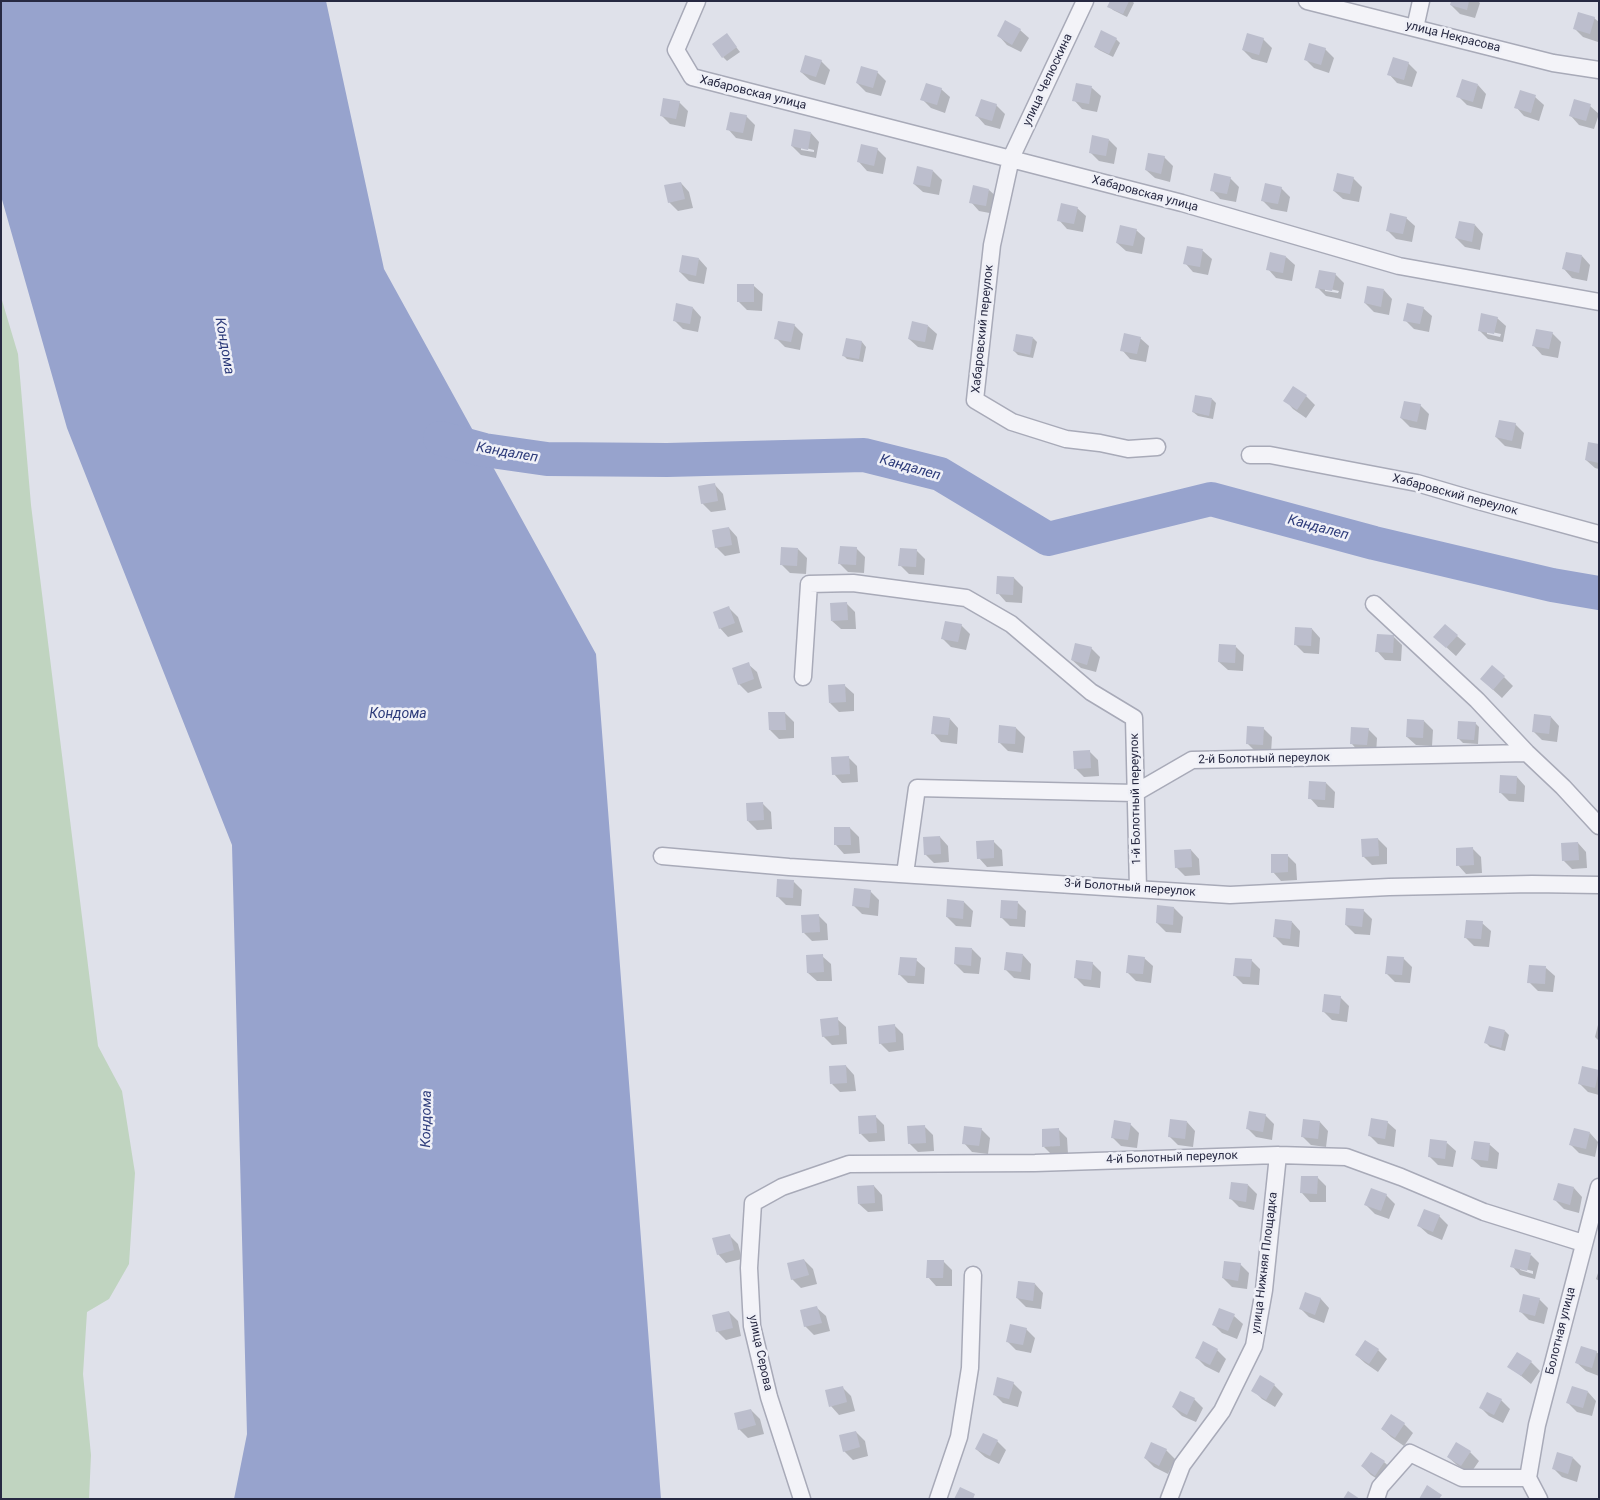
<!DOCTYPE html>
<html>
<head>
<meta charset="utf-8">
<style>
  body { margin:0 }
  #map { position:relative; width:1600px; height:1500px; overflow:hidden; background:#dfe1ea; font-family:Roboto,sans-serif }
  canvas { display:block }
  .frame { position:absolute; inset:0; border:2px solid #272942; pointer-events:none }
</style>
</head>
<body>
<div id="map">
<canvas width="1600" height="1500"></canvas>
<div class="frame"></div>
</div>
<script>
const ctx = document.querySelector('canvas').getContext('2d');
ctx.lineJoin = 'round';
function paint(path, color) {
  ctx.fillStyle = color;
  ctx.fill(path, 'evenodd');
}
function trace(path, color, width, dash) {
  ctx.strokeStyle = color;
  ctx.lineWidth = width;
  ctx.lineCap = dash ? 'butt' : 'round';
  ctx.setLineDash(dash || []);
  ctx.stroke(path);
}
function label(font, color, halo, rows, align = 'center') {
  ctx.font = font + ' Roboto,sans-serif';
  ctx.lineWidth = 5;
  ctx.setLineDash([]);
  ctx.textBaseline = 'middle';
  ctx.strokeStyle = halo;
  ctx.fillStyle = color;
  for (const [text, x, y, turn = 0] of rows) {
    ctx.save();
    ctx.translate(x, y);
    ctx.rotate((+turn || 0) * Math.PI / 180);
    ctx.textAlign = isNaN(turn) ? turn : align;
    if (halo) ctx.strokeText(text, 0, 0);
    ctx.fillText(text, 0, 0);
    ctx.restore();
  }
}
paint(new Path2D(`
  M1,297l17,57 13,151 67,541 24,45 13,82 -6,91 -20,35 -22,13 -4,62 8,81 -2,44h-88z`), '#c0d4c0');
paint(new Path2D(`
  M1,1h325l58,268 212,385 65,845h-427l13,-65 -15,-589 -165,-417 -66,-232z`), '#97a3cd');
paint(new Path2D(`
  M1111,1h21l2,2 -7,14 -14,-7 -4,-4z
  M1453,1h25l2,2 -5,15 -15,-4 -9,-9z
  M1594,18l5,4 -1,20 -15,-5 -8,-8z
  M1020,30l9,8 -8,14 -14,-7 -8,-9z
  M730,39l10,13 -13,9 -4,-4z
  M1116,39l4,4 -7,14 -14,-7 -4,-3z
  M1263,39l9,9 -5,15 -15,-4 -9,-9z
  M1325,49l9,9 -5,15 -15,-5 -8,-8z
  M821,61l9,9 -5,15 -15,-5 -9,-8z
  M1408,63l9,9 -5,15 -15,-4 -8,-9z
  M877,72l9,9 -5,15 -15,-4 -9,-9z
  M1077,84l15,4 9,8 -4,16 -15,-3 -8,-9z
  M1478,85l8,9 -4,15 -15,-4 -9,-9z
  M941,89l9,8 -5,16 -14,-5 -9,-9z
  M1535,97l9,8 -5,16 -15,-5 -8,-9z
  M679,102l9,9 -3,16 -15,-3 -9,-9z
  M996,105l9,9 -5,15 -15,-4 -8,-9z
  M1590,106l9,8 -5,15 -15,-4 -8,-9z
  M746,116l9,9 -3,16 -16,-3 -8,-9z
  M811,133l8,9 -3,16 -15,-3 -9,-9zM801,147l13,3v2l-13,-2z
  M1109,140l8,8 -3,16 -15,-3 -9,-9z
  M877,149l9,9 -3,16 -16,-3 -8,-9z
  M1164,157l9,9 -3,16 -15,-4 -9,-8z
  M933,171l9,9 -3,15 -16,-3 -9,-8z
  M1230,178l9,9 -3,15 -16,-3 -8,-9z
  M1353,178l9,9 -3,15 -16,-3 -9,-8z
  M681,183l8,9 4,16 -15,3 -9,-9z
  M1281,188l9,9 -3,15 -16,-3 -8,-8z
  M989,190l9,8 -3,16 -16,-3 -8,-9z
  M1077,208l9,8 -3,16 -16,-3 -8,-9z
  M1406,218l9,8 -3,16 -16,-3 -8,-8z
  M1475,225l8,9 -3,16 -15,-3 -9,-9z
  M1136,230l9,8 -3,16 -16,-3 -9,-8z
  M1188,248l15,3 9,8 -4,16 -15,-3 -8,-9z
  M1582,256l8,9 -3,16 -15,-3 -8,-9z
  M1286,257l9,8 -3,16 -16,-3 -8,-9z
  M699,259l8,9 -3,16 -15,-3 -9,-9z
  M1335,274l9,9 -3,16 -15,-3 -9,-9zM1325,288l14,3 -1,2 -13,-2z
  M754,286l9,8 -1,17 -15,-1 -9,-9z
  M1384,290l8,9 -3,16 -15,-3 -9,-9z
  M693,308l8,9 -3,15 -15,-3 -9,-9z
  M1423,308l9,8 -3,16 -15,-3 -9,-9z
  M1497,318l9,8 -3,16 -15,-3 -9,-9zM1487,331l14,3 -1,3 -13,-3z
  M794,325l9,9 -3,16 -15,-3 -9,-9z
  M928,326l9,8 -4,16 -15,-3 -9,-8z
  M1552,333l9,9 -3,16 -16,-3 -8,-9z
  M1033,338l4,4 -4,16 -15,-3 -4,-4z
  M1140,338l9,8 -3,16 -16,-3 -8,-9z
  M847,340l15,2 4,5 -3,15 -16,-3 -4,-4z
  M1293,387l13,9 9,9 -9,13 -13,-9 -8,-9z
  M1212,399l4,4 -3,16 -15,-3 -5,-4z
  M1420,405l9,9 -3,16 -16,-3 -9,-9z
  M1515,424l9,9 -3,16 -16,-3 -9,-9z
  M1599,446v23l-4,-1 -9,-8z
  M715,485l8,9 3,16 -15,2 -9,-9z
  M729,528l8,9 3,16 -15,3 -9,-9z
  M856,548l9,9 -1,16 -16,-1 -8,-8z
  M798,549l9,9 -1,16 -16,-1 -9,-9z
  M916,550l9,9 -1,16 -15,-1 -9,-9z
  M999,577l15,1 9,9 -1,16 -16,-1 -8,-9z
  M847,604l8,8 1,17h-15l-9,-8z
  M729,608l9,9 5,15 -15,5 -8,-9z
  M961,625l9,9 -4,16 -15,-3 -9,-9z
  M1312,629l8,9 -1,16 -15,-1 -9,-9z
  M1393,636l9,9 -1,16 -16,-1 -8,-9z
  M1457,636l9,8 -10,12 -21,-19z
  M1236,647l8,8 -1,16 -15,-1 -9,-8z
  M1091,648l9,9 -4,15 -15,-4 -9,-8z
  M748,664l9,8 5,16 -14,5 -9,-9z
  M1504,677l9,9 -11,12 -12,-11z
  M845,686l9,8v17l-15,1 -9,-9z
  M785,713l9,9v16l-15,1 -9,-9z
  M1551,717l8,9 -2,16 -15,-2 -9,-9z
  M950,719l8,9 -1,16 -16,-2 -8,-9z
  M1424,721l9,9 -1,16 -16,-1 -9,-8z
  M1475,723l4,4 -1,17 -15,-1 -4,-4z
  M1016,728l9,9 -2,16 -15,-2 -9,-9z
  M1263,728l9,9 -1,16 -15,-1 -9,-9z
  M1368,729l9,9 -1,16 -16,-1 -8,-9z
  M1089,751l9,9 1,16 -15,1 -9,-9z
  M848,757l9,9 1,16 -16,1 -8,-9z
  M1517,777l8,9 -1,16 -15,-1 -9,-9z
  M1326,783l9,9 -1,16 -16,-1 -8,-9z
  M763,804l8,8 1,17 -15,1 -9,-9z
  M850,828l9,9 1,16 -16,1 -8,-9z
  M940,837l8,9 1,16 -15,1 -9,-9z
  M1378,839l9,9v16l-15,1 -9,-9z
  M993,841l9,9 1,16 -16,1 -8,-9z
  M1578,843l8,9 1,16 -15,1 -9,-9z
  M1472,848l9,9 1,16 -16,1 -8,-9z
  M1191,850l8,9 1,16 -15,1 -9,-9z
  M1287,855l9,9 1,16 -16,1 -8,-9z
  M794,882l8,8 -1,16 -15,-1 -9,-9z
  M870,891l9,9 -1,16 -16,-2 -8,-8z
  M964,902l9,9 -2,16 -15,-1 -9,-9z
  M1018,903l8,8 -1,16 -15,-1 -9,-9z
  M1174,908l9,9 -2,16 -15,-1 -9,-9z
  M1363,910l9,9 -2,16 -15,-1 -9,-9z
  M818,915l9,9 1,16 -16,1 -8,-8z
  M1292,922l8,9 -1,16 -16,-2 -8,-8z
  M1482,923l9,8 -2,16 -15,-1 -9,-9z
  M972,949l9,9 -2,16 -15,-1 -9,-9z
  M1023,955l8,9 -1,16 -16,-2 -8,-8z
  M822,956l9,8 1,17h-15l-9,-8z
  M1144,958l9,8 -2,17 -15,-2 -9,-9z
  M1403,958l9,9 -2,16 -15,-1 -9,-9z
  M916,960l9,8 -1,16 -16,-1 -9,-9z
  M1251,960l9,9 -1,16 -16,-1 -9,-9z
  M1092,963l9,9 -1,16 -16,-2 -8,-8z
  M1546,968l9,8 -2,16 -15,-1 -9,-9z
  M1340,997l9,9 -2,16 -15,-2 -9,-9z
  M837,1019l9,8 1,17 -15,1 -9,-9z
  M1599,1021v20l-4,-4z
  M894,1025l9,9 1,16 -15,2 -9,-9z
  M1505,1031l4,4 -4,16 -15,-4 -4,-4z
  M846,1066l8,9 2,16 -16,1 -8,-8z
  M1583,1068l16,4v23l-11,-3 -9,-9z
  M1265,1115l9,9 -2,16 -16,-3 -8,-8z
  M875,1116l9,9 1,16 -16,1 -8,-8z
  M1187,1122l8,9 -2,16 -15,-2 -9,-9z
  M1320,1122l8,9 -2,16 -15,-2 -9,-9z
  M1387,1122l9,8 -2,17 -16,-3 -8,-8z
  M1130,1124l9,9 -2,15 -16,-2 -8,-8z
  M924,1126l9,9 1,16 -16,1 -9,-9z
  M981,1129l9,9 -2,16 -16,-2 -8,-9z
  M1058,1129l9,9 1,16 -16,1 -8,-8z
  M1590,1133l8,9 -3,15 -16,-4 -8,-8z
  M1475,1142l15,3 9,8 -2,16 -16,-2 -9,-8z
  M1447,1143l9,8 -3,16 -15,-2 -9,-9z
  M1317,1177l9,9v16h-16l-8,-9z
  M1248,1185l9,9 -3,16 -15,-3 -8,-8z
  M874,1186l8,9 1,16 -15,1 -9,-8z
  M1574,1188l8,9 -3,16 -15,-4 -9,-9z
  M1386,1195l9,9 -6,15 -14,-5 -9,-9z
  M1439,1216l9,9 -6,15 -14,-6 -9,-8z
  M729,1235l9,9 4,15 -16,4 -8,-9z
  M1531,1255l8,8 -4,16 -15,-4 -8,-9zM1520,1268l13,3v3l-13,-4z
  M804,1260l9,9 4,15 -16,4 -9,-9z
  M943,1261l9,9v16h-16l-8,-9z
  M1240,1264l9,9 -2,16 -15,-2 -9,-9z
  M1599,1270v11l-3,-2z
  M1035,1284l8,9 -2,16 -15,-2 -9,-9z
  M1306,1293l15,6 8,9 -5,15 -15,-6 -9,-9z
  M1539,1299l9,9 -4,16 -15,-4 -9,-9z
  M817,1308l9,8 4,15 -16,4 -9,-9z
  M729,1312l9,9 3,15 -15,4 -9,-9z
  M1234,1316l9,8 -6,15 -15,-6 -9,-9z
  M1026,1329l9,9 -4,15 -15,-3 -9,-9z
  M1365,1341l13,9 9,9 -9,13 -13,-9 -9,-8z
  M1217,1350l9,9 -7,14 -14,-7 -9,-9z
  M1596,1352l3,2v22l-13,-5 -9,-8z
  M1531,1362l9,9 -9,13 -22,-18z
  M1261,1377l13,8 9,9 -8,13 -13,-8 -9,-9z
  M1013,1383l9,9 -4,15 -15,-4 -9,-9z
  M842,1387l9,9 4,15 -16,4 -8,-9z
  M1588,1392l8,9 -4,15 -15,-4 -9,-9z
  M1180,1393l14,6 9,9 -7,14 -14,-6 -9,-9z
  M1501,1400l9,9 -7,14 -14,-7 -9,-9z
  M751,1410l9,9 4,15 -16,4 -9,-9z
  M1404,1424l9,9 -9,13 -13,-9 -9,-8z
  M856,1432l9,9 3,15 -15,4 -9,-9z
  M997,1441l9,9 -7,14 -14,-7 -9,-8z
  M1166,1450l9,9 -7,15 -14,-7 -9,-9z
  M1470,1452l9,9 -9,13 -13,-9 -9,-8z
  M1573,1458l8,8 -4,16 -15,-5 -9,-9z
  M1384,1462l9,8 -9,13 -13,-8 -9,-9z`), '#0003');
trace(new Path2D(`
  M440,438l44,12 63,9 120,1 197,-5 76,19 108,65 163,-40 163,44 178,42 47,8`), '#97a3cd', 34);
paint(new Path2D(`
  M1110,1h19l-6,13 -16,-7z
  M1451,1h18l-2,9 -17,-5z
  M1578,12l17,5 -5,17 -17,-5z
  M1005,20l16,9 -9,16 -15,-9z
  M1101,30l16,8 -8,16 -15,-7z
  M727,33l10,14 -15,11 -10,-14z
  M1247,33l17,5 -5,17 -17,-5z
  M1309,43l17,5 -5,17 -17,-5z
  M805,55l17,5 -6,17 -16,-5z
  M1393,57l16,5 -5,18 -17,-5z
  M861,66l17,5 -5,17 -17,-5z
  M1462,79l16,5 -5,18 -17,-5z
  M926,83l16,5 -5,17 -17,-5z
  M1076,83l16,3 -3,18 -17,-3z
  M1520,90l16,5 -5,18 -17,-5z
  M663,98l17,3 -4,18 -16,-3z
  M981,99l16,5 -5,17 -17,-5z
  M1574,99l17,5 -5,17 -17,-5z
  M730,112l17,3 -4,18 -17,-3z
  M794,129l17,3 -3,18 -17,-4z
  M1092,135l17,4 -3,17 -17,-3z
  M861,144l17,4 -4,18 -17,-4z
  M1148,153l17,3 -4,18 -16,-4z
  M917,166l16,4 -3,17 -17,-3z
  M1214,173l17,4 -4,17 -17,-3z
  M1337,173l17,4 -4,17 -17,-3z
  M681,182l4,17 -17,4 -4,-18z
  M1265,183l17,4 -4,17 -17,-3z
  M973,185l16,4 -3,17 -17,-3z
  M1061,203l17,4 -4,17 -17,-3z
  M1390,213l17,4 -4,17 -17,-3z
  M1459,221l16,3 -3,18 -17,-4z
  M1120,225l17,4 -4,17 -17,-3z
  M1187,246l16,3 -3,18 -17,-3z
  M1270,252l16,4 -3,17 -17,-3z
  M1566,252l16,3 -3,18 -17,-4z
  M682,255l17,3 -3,18 -17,-4z
  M1319,270l17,3 -4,18 -17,-3z
  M737,284h17v18h-17z
  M1367,286l17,3 -3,18 -17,-4z
  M676,303l17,4 -3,17 -17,-3z
  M1407,303l17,4 -4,17 -17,-3z
  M1481,313l17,4 -4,17 -16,-3z
  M778,321l17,3 -4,18 -17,-3z
  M912,321l16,4 -3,17 -17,-3z
  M1536,329l17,3 -4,17 -17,-3z
  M1124,333l17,4 -4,17 -17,-3z
  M1016,334l17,3 -3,18 -17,-4z
  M846,338l16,3 -3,18 -17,-3z
  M1293,386l14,9 -10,15 -14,-9z
  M1195,395l17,3 -3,18 -17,-4z
  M1404,401l17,3 -4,18 -17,-4z
  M1499,420l17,3 -4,18 -17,-4z
  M1588,442l11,2v19l-14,-3z
  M715,483l3,18 -17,3 -3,-18z
  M729,527l3,18 -17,3 -3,-18z
  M840,546l17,1 -1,18 -18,-1z
  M781,547l17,1 -1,18 -17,-1z
  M900,548l17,1 -1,18 -18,-1z
  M997,576l17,1 -1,18 -17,-1z
  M847,602l1,18 -17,1 -1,-18z
  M729,606l6,17 -16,6 -6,-17z
  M945,621l17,3 -4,18 -17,-3z
  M1445,624l13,11 -12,13 -13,-11z
  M1295,627l17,1 -1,18 -17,-1z
  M1377,634l17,1 -1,18 -18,-1z
  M1075,643l17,4 -5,18 -16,-5z
  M1219,644l17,1 -1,18 -17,-1z
  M749,662l5,17 -16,6 -6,-17z
  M1492,665l13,11 -12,14 -13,-11z
  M845,684l1,18 -17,1 -1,-18z
  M768,712h17l1,18h-17z
  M1534,714l17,2 -2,18 -17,-2z
  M933,716l17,2 -2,17 -17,-1z
  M1407,719l17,1 -1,18 -17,-1z
  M1458,721l18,1 -2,18 -17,-1z
  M999,725l17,2 -1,17 -17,-1z
  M1247,726l17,1 -1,18 -17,-1z
  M1351,727l18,1 -2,17 -17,-1z
  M1090,750l1,18 -17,1 -1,-18z
  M849,756l1,18 -18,1 -1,-18z
  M1500,775l17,1 -1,18 -17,-1z
  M1309,781l17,1 -1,18 -17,-1z
  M763,802l1,18 -17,1 -1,-18z
  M834,827h16l1,18h-17z
  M940,836l1,18 -17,1 -1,-18z
  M1378,838l1,18 -17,1 -1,-18z
  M994,840v18l-17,1 -1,-18z
  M1578,842l1,18 -17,1 -1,-18z
  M1473,847l1,18 -18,1v-18z
  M1191,849l1,18 -17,1 -1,-18z
  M1271,854h17v18l-17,1z
  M777,879l17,1 -1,18 -17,-1z
  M854,888l17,2 -2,18 -17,-2z
  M947,899l17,2 -1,18 -17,-2z
  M1001,900l17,1 -1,18 -17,-1z
  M1157,905l17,2 -1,18 -17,-2z
  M1346,908l18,1 -2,18 -17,-2z
  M819,914l1,18 -18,1 -1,-18z
  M1275,919l17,2 -2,18 -17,-2z
  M1466,920l17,1 -2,18 -17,-1z
  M955,947l17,1 -1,18 -17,-2z
  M1006,952l17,2 -2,18 -17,-2z
  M823,954l1,18 -17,1 -1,-18z
  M1128,955l17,2 -2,17 -17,-1z
  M1387,956l17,1 -2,18 -17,-1z
  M900,957l17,1 -2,18 -17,-1z
  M1235,958l17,1 -2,18 -17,-1z
  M1076,960l17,2 -2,18 -17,-2z
  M1529,965l17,1 -1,18 -18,-1z
  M1324,994l17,2 -2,18 -17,-2z
  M838,1017l1,18 -17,2 -2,-18z
  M895,1024l1,18 -17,2 -1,-18z
  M1489,1026l16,4 -4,18 -17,-5z
  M846,1065l1,18 -17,1 -1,-18z
  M1582,1066l17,4 -4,18 -17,-4z
  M1249,1111l17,3 -3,18 -17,-3z
  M876,1115l1,18 -18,1 -1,-18z
  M1371,1118l17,3 -3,18 -17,-3z
  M1170,1119l17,2 -2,18 -17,-2z
  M1303,1119l17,2 -2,18 -17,-2z
  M1114,1120l17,3 -3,17 -17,-2z
  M925,1125l1,18 -18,1 -1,-18z
  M964,1126l18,2 -3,18 -17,-2z
  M1059,1128l1,18 -18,1v-18z
  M1574,1128l16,4 -4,17 -17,-4z
  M1430,1139l17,2 -2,18 -17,-2z
  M1474,1141l16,2 -2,18 -17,-2z
  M1301,1176h17l-1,18 -17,-1z
  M1231,1182l17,2 -2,18 -17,-3z
  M1558,1183l16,4 -4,18 -17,-5z
  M874,1185l1,18 -17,1 -1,-18z
  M1371,1188l16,6 -6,17 -17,-6z
  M1424,1209l16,6 -7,17 -16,-6z
  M730,1234l4,16 -17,5 -5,-17z
  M1515,1249l16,4 -4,18 -17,-4z
  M804,1259l5,16 -18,5 -4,-17z
  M927,1260h17l-1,18h-17z
  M1224,1261l17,2 -3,18 -16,-3z
  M1018,1281l17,2 -2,18 -17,-3z
  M1305,1292l16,6 -6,17 -16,-6z
  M1523,1294l17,4 -5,18 -16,-4z
  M817,1306l5,17 -18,4 -4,-17z
  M1219,1308l16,6 -7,17 -16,-6z
  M729,1311l4,17 -17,4 -4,-17z
  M1010,1324l17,4 -4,17 -17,-3z
  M1365,1340l14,9 -10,15 -14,-9z
  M1203,1341l15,8 -8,16 -15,-7z
  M1581,1346l16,5 -5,17 -17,-5z
  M1517,1352l15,9 -11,15 -14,-9z
  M1260,1375l15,9 -9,16 -15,-9z
  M997,1377l17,5 -5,17 -16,-4z
  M843,1386l4,16 -18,5 -4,-17z
  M1572,1386l16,5 -5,17 -17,-5z
  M1180,1391l15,7 -8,17 -15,-8z
  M1487,1392l15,7 -8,16 -15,-7z
  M751,1409l5,16 -18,5 -4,-17z
  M1391,1414l14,9 -10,15 -14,-9z
  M856,1431l4,16 -17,5 -4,-17z
  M983,1433l15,7 -8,16 -15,-7z
  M1151,1442l16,7 -8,17 -15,-8z
  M1456,1442l15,9 -10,15 -14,-9z
  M1371,1452l14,9 -10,15 -14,-10z
  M1557,1452l16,5 -5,17 -16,-5z
  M1427,1485l15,10 -3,4h-20z
  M960,1487l15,7 -2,5h-19z
  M1348,1491l12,8h-17z`), '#bcbecd');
const street = new Path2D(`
  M697,1l-21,49 16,27 490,126 217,63 200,36
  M1085,1l-74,157 -19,87 -17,155 37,22 54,17 34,4 28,6 29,-2
  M1307,1l246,62 46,7
  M1415,28l6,-27
  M1250,455h20l147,28 61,18 121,33
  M1374,604l103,96 50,53 36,34 36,39
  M803,677l6,-93 44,-1 113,15 45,26 80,68 43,26 4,171
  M662,856l127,11 441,28 159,-8 143,-3 67,1
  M905,874l12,-86 218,5 57,-33 335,-7
  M802,1499l-33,-102 -17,-71 -3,-58 4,-65 29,-16 67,-23 186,-1 243,-8 68,2 55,20 83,35 99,31
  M938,1499l21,-62 11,-69 3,-93
  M1169,1499l13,-34 40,-54 32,-65 10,-56 14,-135
  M1376,1499l4,-12 30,-34 52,25h66
  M1539,1499l-11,-21 9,-53 62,-238`);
trace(street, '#a8aab8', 19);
trace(street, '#f3f3f8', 16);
label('12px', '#272942', '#eff0f7', [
  ["улица Некрасова",1453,37,14],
  ["улица Челюскина",1048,80,-65],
  ["Хабаровская улица",753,93,14],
  ["Хабаровская улица",1145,194,15],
  ["Хабаровский переулок",983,329,-84],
  ["Хабаровский переулок",1455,495,15],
  ["2-й Болотный переулок",1264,759,-1],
  ["1-й Болотный переулок",1136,799,-91],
  ["3-й Болотный переулок",1130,888,4],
  ["4-й Болотный переулок",1172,1158,-2],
  ["улица Нижняя Площадка",1265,1263,-83],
  ["Болотная улица",1561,1331,-76],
  ["улица Серова",760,1353,78]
]);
label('italic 14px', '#2d3b7a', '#eff0f7', [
  ["Кондома",224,346,80],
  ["Кандалеп",507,453,10],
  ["Кандалеп",910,468,16],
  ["Кандалеп",1318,528,15],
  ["Кондома",398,714],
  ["Кондома",427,1119,-89]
]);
</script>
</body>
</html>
